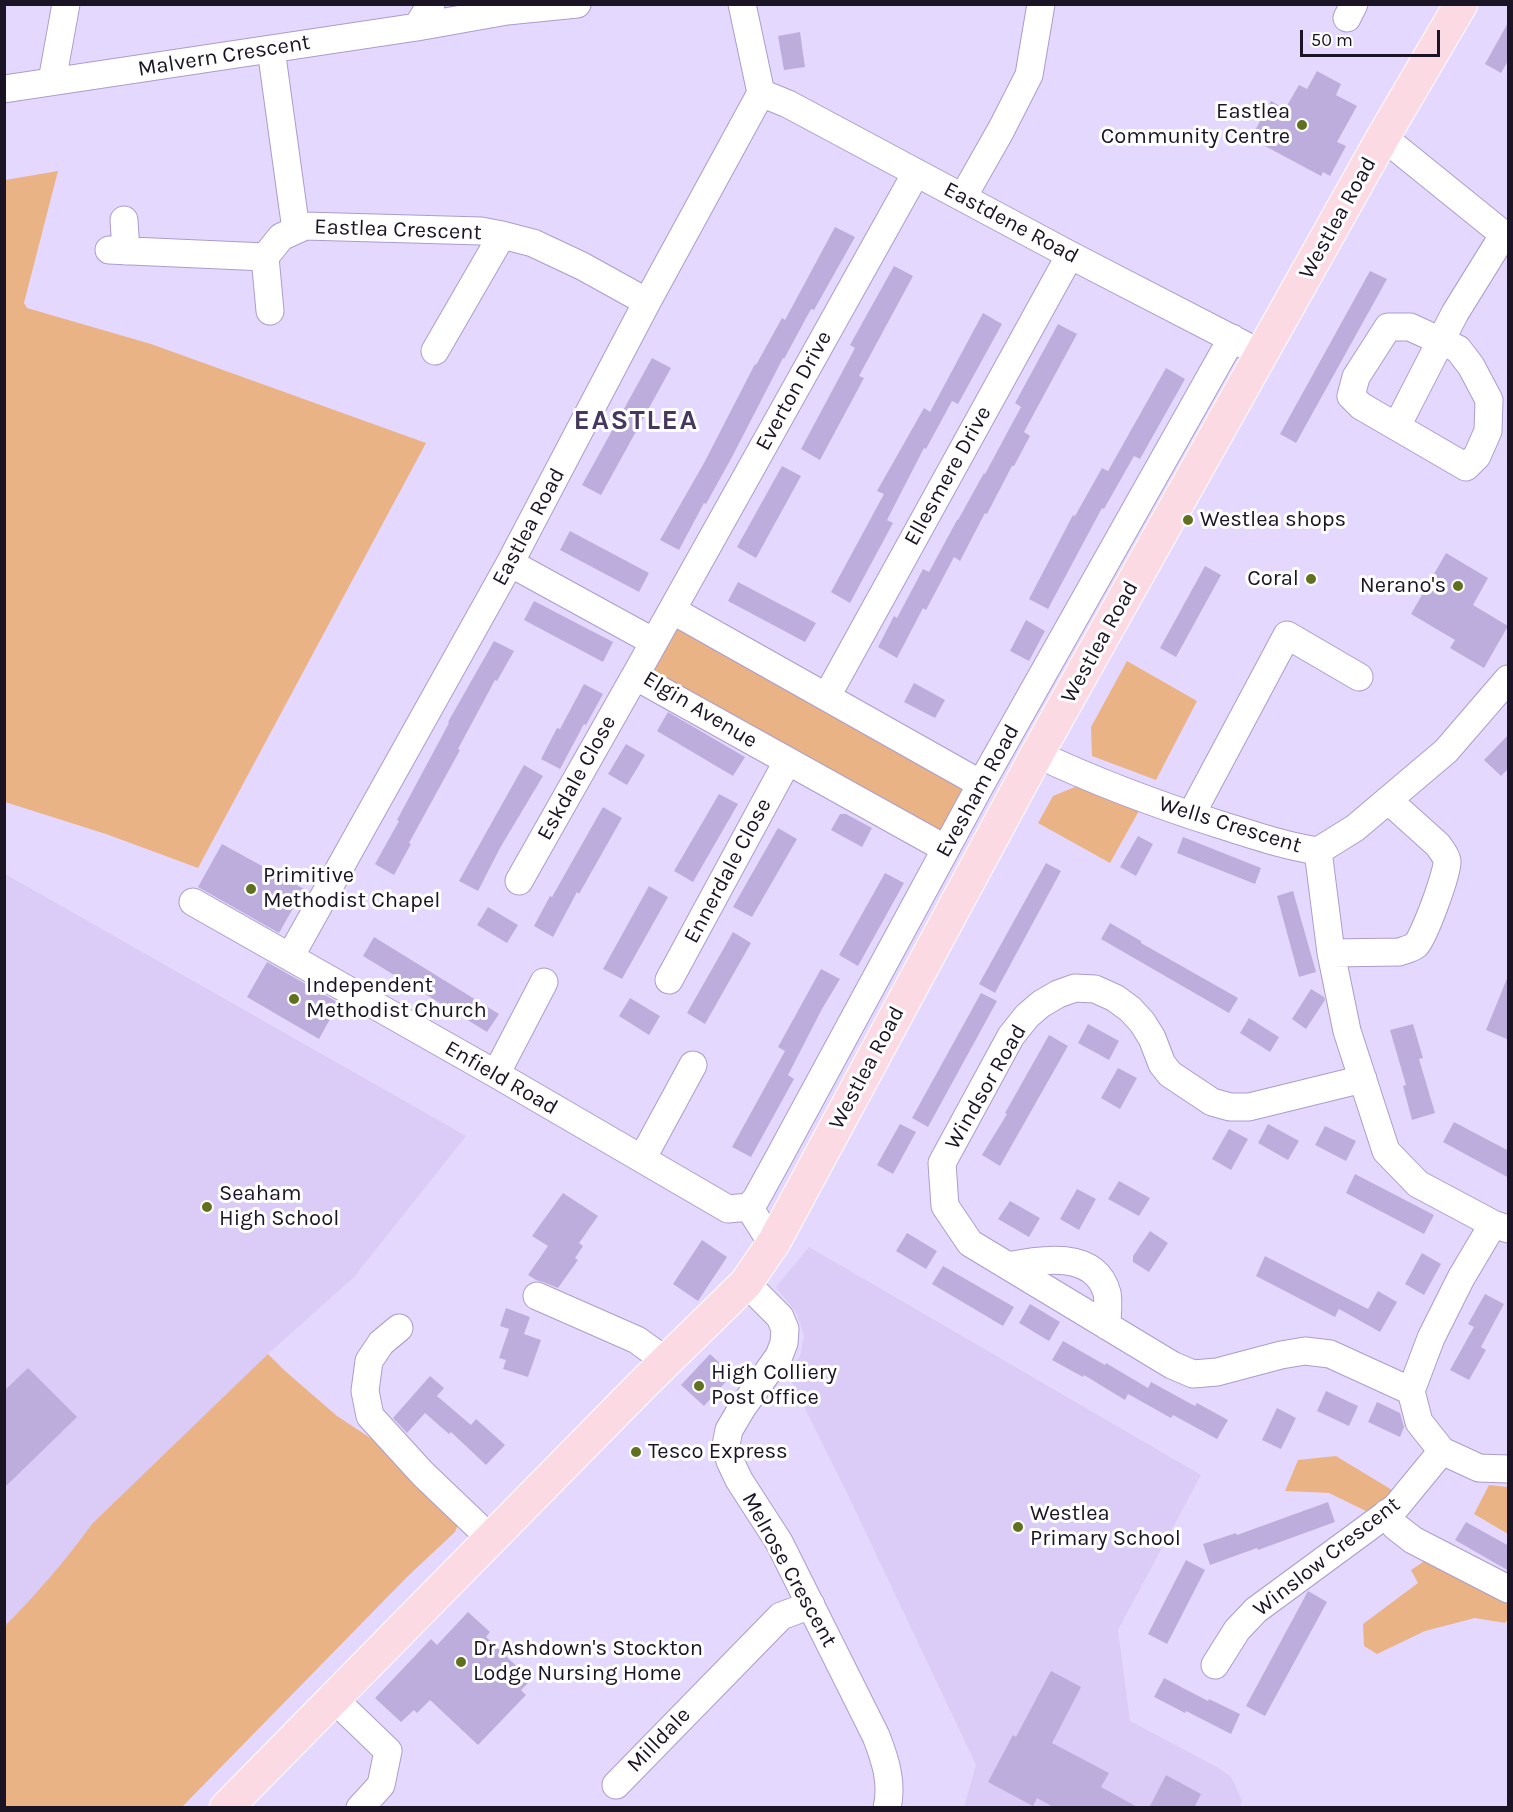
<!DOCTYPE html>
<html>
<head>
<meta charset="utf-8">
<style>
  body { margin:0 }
  #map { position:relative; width:1513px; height:1812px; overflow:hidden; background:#e5d8ff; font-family:Karla,sans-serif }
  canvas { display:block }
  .frame { position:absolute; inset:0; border:6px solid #1a1424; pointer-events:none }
  .scale { position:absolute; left:1300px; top:30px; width:140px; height:27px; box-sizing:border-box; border:3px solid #1a1424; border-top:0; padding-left:8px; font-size:18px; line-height:21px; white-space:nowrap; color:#1a1424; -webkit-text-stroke:4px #fff; paint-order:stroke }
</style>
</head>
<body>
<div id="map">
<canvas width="1513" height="1812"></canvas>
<div class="frame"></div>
<div class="scale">50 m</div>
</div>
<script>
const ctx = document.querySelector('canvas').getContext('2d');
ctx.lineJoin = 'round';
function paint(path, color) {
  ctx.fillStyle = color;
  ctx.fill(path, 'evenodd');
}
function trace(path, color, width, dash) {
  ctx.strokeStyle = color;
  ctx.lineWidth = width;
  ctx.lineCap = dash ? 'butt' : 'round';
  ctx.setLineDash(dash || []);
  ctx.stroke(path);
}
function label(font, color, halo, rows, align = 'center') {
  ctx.font = font + ' Karla,sans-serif';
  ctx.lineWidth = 6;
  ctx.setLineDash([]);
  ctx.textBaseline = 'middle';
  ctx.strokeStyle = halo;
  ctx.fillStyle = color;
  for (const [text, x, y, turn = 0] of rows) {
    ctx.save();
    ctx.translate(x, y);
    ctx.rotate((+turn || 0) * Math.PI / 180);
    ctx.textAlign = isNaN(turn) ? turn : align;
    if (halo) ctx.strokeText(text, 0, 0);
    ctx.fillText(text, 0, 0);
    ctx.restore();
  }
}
paint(new Path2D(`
  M5,874l461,262 -112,141 -86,77 -263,292z
  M809,1247l392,228 -83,155 12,91 87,46 14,10 11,23 -2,7h-276l12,-42 -129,-272 -59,-119 12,-18 4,-20 -7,-22 -21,-27z`), '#dacbf7');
paint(new Path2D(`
  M58,171l-34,132 3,5 124,36 275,99 -228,425 -92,-34 -101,-32v-622z
  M671,623l292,166 -25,47 -293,-166z
  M1127,661l70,40 -41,79 -64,-24 -1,-29z
  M1082,784l58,25 -30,54 -72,-40 15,-27z
  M268,1354l16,16 53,46 41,27 81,79 -4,10 -48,45 -225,230h-177l-1,-180c32,-32 62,-67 88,-103z
  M1336,1456l56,34 -11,16 -9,8 -43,-21 -44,-2 13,-31z
  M1489,1485l19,2v47l-34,-20z
  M1435,1554l73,43v22l-3,4 -30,-5 -50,13 -48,23 -13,-8 -1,-22 55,-41 -7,-13z`), '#eab386');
paint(new Path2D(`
  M1509,21v38l-8,14 -16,-9z
  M800,32l5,35 -21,3 -6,-34z
  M1317,71l24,13 -5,11 21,11 -20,36 9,4 -16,30 -7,-4 -2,4 -56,-30 2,-2 -15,-8 19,-35 14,8 14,-24 8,4z
  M835,227l20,10 -41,73 -3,-1 -27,50 -1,-1 -51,99 -26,47 -2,-1 -25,47 -19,-10 44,-77 51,-99 1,1 26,-47 3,2z
  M894,266l19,10 -54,100 5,2 -44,82 -19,-11 54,-101 -5,-3z
  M1370,271l17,8 -91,164 -16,-9z
  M983,313l19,11 -44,80 -6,-3 -26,48 -2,-1 -37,72 6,3 -43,80 -19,-11 53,-98 -7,-3 47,-83 6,4z
  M1058,324l19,10 -53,98 6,4 -16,30h-2l-25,48 -2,-1 -25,48 -6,-4 -28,53 -3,-2 -26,50 -19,-11 16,-31 3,2 26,-49 6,3 28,-52h1l26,-47 1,1 36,-67 -6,-4z
  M652,358l19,10 -70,127 -19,-10z
  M1166,368l19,11 -45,80 -6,-3 -30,53 -2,-1 -54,101 -19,-10 44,-84 2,1 27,-48 6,3z
  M782,466l19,10 -45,82 -19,-11z
  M570,531l79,42 -10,19 -79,-42z
  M1446,553l42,25 -15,27 35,21 -24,42 -34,-20 5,-8 -44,-26z
  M1205,566l16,9 -45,82 -16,-9z
  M738,582l78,41 -11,19 -77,-41z
  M534,601l79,41 -10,20 -79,-42z
  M1026,620l19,11 -16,30 -19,-10z
  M494,641l20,10 -17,30 -2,-1 -37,69 2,1 -51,93 2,1 -17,31 -19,-11 24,-43 -2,-1 52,-97 -1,-1z
  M914,683l31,17 -10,18 -31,-16z
  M584,684l19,10 -17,31 -2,-1 -24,45 -19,-10 16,-31 3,1z
  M668,712l77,45 -12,19 -76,-45z
  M1509,734v34l-8,8 -17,-16z
  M626,744l19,11 -18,30 -19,-11z
  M524,765l19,11 -43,72 -22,43 -19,-10z
  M719,794l19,10 -45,78 -19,-11z
  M603,807l19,11 -43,76 -2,-2 -24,45 -19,-11 16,-30 2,1z
  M840,814h6l26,14 -10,19 -31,-17z
  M778,828l19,11 -45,78 -19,-10z
  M1138,836l15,8 -17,32 -16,-9z
  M1183,837l78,31 -6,16 -78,-31z
  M222,844l82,45 -25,44 -81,-46z
  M1046,863l15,8 -66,122 -16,-9z
  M885,873l19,10 -46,83 -19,-11z
  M649,886l19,11 -46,82 -19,-10z
  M1293,891l23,81 -17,5 -22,-81z
  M488,907l30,18 -11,18 -30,-18z
  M1110,923l31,18v2l97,55 -9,15 -128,-74z
  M733,932l18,11 -46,81 -18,-11z
  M374,937l125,77 -12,18 -124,-76z
  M267,962l72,41 -20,36 -72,-42z
  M821,969l19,10 -18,30 -34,66 6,4 -43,78 -19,-10 53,-96 -7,-4z
  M1508,976h1v64l-23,-10z
  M1311,989l13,8 1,3 -19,29 -14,-10z
  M981,993l16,8 -69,126 -16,-9z
  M630,998l30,18 -11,19 -30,-19z
  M1249,1018l30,19 -9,15 -30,-19z
  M1088,1024l31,17 -10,19 -31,-17z
  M1413,1024l10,34 -4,1 16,54 -23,7 -9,-34 3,-1 -16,-55z
  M1049,1035l19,11 -68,120 -18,-11 25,-41 -2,-1z
  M1118,1068l19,10 -17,31 -19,-11z
  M1454,1122l55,29v27l-66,-36z
  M900,1124l16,8 -23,42 -16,-9z
  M1268,1124l31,17 -11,19 -30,-17z
  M1325,1126l31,15 -10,20 -31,-16z
  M1229,1129l19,10 -17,31 -19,-11z
  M1355,1174l79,41 -10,19 -78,-41z
  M1119,1181l31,17 -11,18 -31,-17z
  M1077,1189l19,10 -17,31 -19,-11z
  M563,1193l35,23 -19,27 4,3 -8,12 3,2 -20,28 -15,-6 -7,-2 -8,-5 20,-29 -16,-10z
  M1010,1201l30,17 -11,19 -31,-18z
  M1150,1231l18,12 -19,29 -16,-10v-6z
  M907,1233l30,18 -11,18 -30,-18z
  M702,1240l25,17 -29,44 -25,-17z
  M1422,1253l19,11 -17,31 -19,-11z
  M1265,1256l103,53 10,-18 19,11 -17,30 -41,-23 -4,8 -79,-41z
  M943,1266l71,41 -11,19 -71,-42z
  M1485,1294l19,10 -23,43 5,3 -17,30 -19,-10 24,-43 -6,-3z
  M1030,1304l30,18 -11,19 -30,-18z
  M506,1308l24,9 -6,17 17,6 -13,37 -25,-8 3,-9 -7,-2 10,-29 -9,-3z
  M1063,1341l42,24 1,-2 42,25 3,-6 44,24 2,-3 31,17 -11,19 -44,-24 -2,3 -43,-24 -3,6 -41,-25 -1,2 -31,-17z
  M710,1354l22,21 -28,31 -23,-21z
  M28,1368l49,49 -73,71v-97z
  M430,1376l14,12 -7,8 34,29 5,-6 29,26 -19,20 -35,-33 -2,2 -24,-21 -18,20 -14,-15z
  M1326,1391l32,15 -9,20 -32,-15z
  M1377,1402l23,11 4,14 -4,10 -32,-15z
  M1277,1408l19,10 -15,31 -19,-9z
  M1328,1502l7,20 -77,28 -1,-2 -47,17 -7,-21 33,-11 1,2z
  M1466,1522l43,24v25l-54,-31z
  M1186,1560l19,10 -38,74 -19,-10z
  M1308,1591l19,11 -62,114 -19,-10z
  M468,1612l22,20 -4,5 45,43 -10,10 5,5 -48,50 -48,-45 -13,13 -3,-3 -13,12 -26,-24 56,-59 6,6z
  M1051,1671l30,16 -29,56 57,30 -8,14 38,21h-84l-18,-10 -4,8 -45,-24 25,-47 3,2z
  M1164,1678l44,23 1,-2 31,15 -9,20 -45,-23 -1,2 -31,-16z
  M1166,1775l35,19 -7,14h-45z`), '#bdaddc');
const minor = new Path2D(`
  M742,4l19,89
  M1347,18l7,-14
  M417,27l90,-16 70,-7
  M271,49l25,181
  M52,81l14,-77
  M4,89l413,-62 14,-23
  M761,93l27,11 282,151 176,91
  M1383,137l125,101
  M963,197l38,-67 28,-55 12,-71
  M124,220l2,31
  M109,250l156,7 16,-20 24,-11 176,5 21,4 31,8 49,23 65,36
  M265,257l5,54
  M1388,327h22l48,22 13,17 18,34 -1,31 -11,25 -11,11 -105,-61 -10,-10 5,-19z
  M435,351l67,-116
  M1397,426l58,-113 49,-79
  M510,563l144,79
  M672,610l244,-437
  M827,696l243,-441
  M1037,754c59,28 121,51 184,71 32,10 64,21 97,26l37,-23 91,-77 62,-72
  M1191,815l96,-180 72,42
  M946,849l-311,-173 37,-66 309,174
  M1318,851l13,102 16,78 39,120 32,33 75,40 15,5
  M519,881l116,-205
  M193,902l303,172 232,135 21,-2
  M1331,953l68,-1c5,-2 12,-3 17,-7 8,-8 32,-73 31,-84 -1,-6 -6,-11 -9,-16l-50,-45
  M290,957l220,-394 137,-261 114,-209
  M669,980l118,-218
  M496,1074l48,-92
  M1363,1079l-114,28h-19l-18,-5 -42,-28 -8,-10 -10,-26 -10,-16 -12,-13 -15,-11 -20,-9 -20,-1 -17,6 -17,10 -14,12 -16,20 -69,127 3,43 25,37 202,122 21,9 24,-2 64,-17 24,-4 25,3 81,37
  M642,1159l51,-94
  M749,1207l7,-8 22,-40 203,-375 251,-446
  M749,1207l17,27 8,8
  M1493,1224l-32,54 -30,60 -20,53 8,31 23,29 37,17 29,1
  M1008,1266c33,-7 87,-16 99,27 2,10 0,22 0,33
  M746,1283l34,34 5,12 -1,14 -5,13 -37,52 -13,22 -3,15 4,16 9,19 40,62 97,194c9,23 17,47 11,72
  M537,1296l100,44 29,21
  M399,1328l-18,15 -12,18 -4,30 5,25 53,58 67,64
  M1387,1513l8,13 18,14 95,49
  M1215,1665l22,-35 19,-20 140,-103 46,-56
  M334,1699l54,52 -7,34 -21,23
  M616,1785l165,-169 30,-11`);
const major = new Path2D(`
  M226,1808l418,-425 102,-100 28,-41 263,-488 346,-617 78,-133`);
trace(minor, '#ac9cca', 29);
trace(major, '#fff', 35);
trace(minor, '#fff', 27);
trace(major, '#fcdae3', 33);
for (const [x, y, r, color] of [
  [1302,125,6,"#5f701e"],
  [1188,520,6,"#5f701e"],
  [1311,579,6,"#5f701e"],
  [1458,586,6,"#5f701e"],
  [251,889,6,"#5f701e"],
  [294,999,6,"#5f701e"],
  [207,1207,6,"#5f701e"],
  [699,1386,6,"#5f701e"],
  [636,1452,6,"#5f701e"],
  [1018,1527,6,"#5f701e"],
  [461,1662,6,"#5f701e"]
]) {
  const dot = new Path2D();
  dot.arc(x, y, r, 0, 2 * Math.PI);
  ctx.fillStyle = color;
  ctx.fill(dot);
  trace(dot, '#fff', 2);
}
label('22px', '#1a1424', '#fff', [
  ["Malvern Crescent",224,56,-9],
  ["Westlea Road",1338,218,-61],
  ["Eastdene Road",1011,223,28],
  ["Eastlea Crescent",398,230,2],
  ["Everton Drive",794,391,-61],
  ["Ellesmere Drive",948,476,-61],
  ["Eastlea Road",529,527,-62],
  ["Westlea Road",1100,642,-61],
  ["Elgin Avenue",700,710,31],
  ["Eskdale Close",577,778,-61],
  ["Evesham Road",978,791,-61],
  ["Wells Crescent",1230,825,17],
  ["Ennerdale Close",728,871,-62],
  ["Westlea Road",867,1068,-62],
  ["Enfield Road",501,1078,30],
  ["Windsor Road",986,1087,-60],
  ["Winslow Crescent",1327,1557,-38],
  ["Melrose Crescent",789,1570,61],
  ["Milldale",659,1740,-46]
]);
label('22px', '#1a1424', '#fff', [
  ["Eastlea",1290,112,"right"],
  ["Community Centre",1290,137,"right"],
  ["Westlea shops",1200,520],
  ["Coral",1299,579,"right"],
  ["Nerano's",1446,586,"right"],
  ["Primitive",263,876],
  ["Methodist Chapel",263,901],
  ["Independent",306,986],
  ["Methodist Church",306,1011],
  ["Seaham",219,1194],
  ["High School",219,1219],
  ["High Colliery",711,1373],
  ["Post Office",711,1398],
  ["Tesco Express",648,1452],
  ["Westlea",1030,1514],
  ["Primary School",1030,1539],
  ["Dr Ashdown's Stockton",473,1649],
  ["Lodge Nursing Home",473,1674]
], 'left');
ctx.letterSpacing = '1.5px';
label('bold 28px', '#46375e', '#fff', [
  ["EASTLEA",636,421]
]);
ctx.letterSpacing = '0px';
</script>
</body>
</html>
